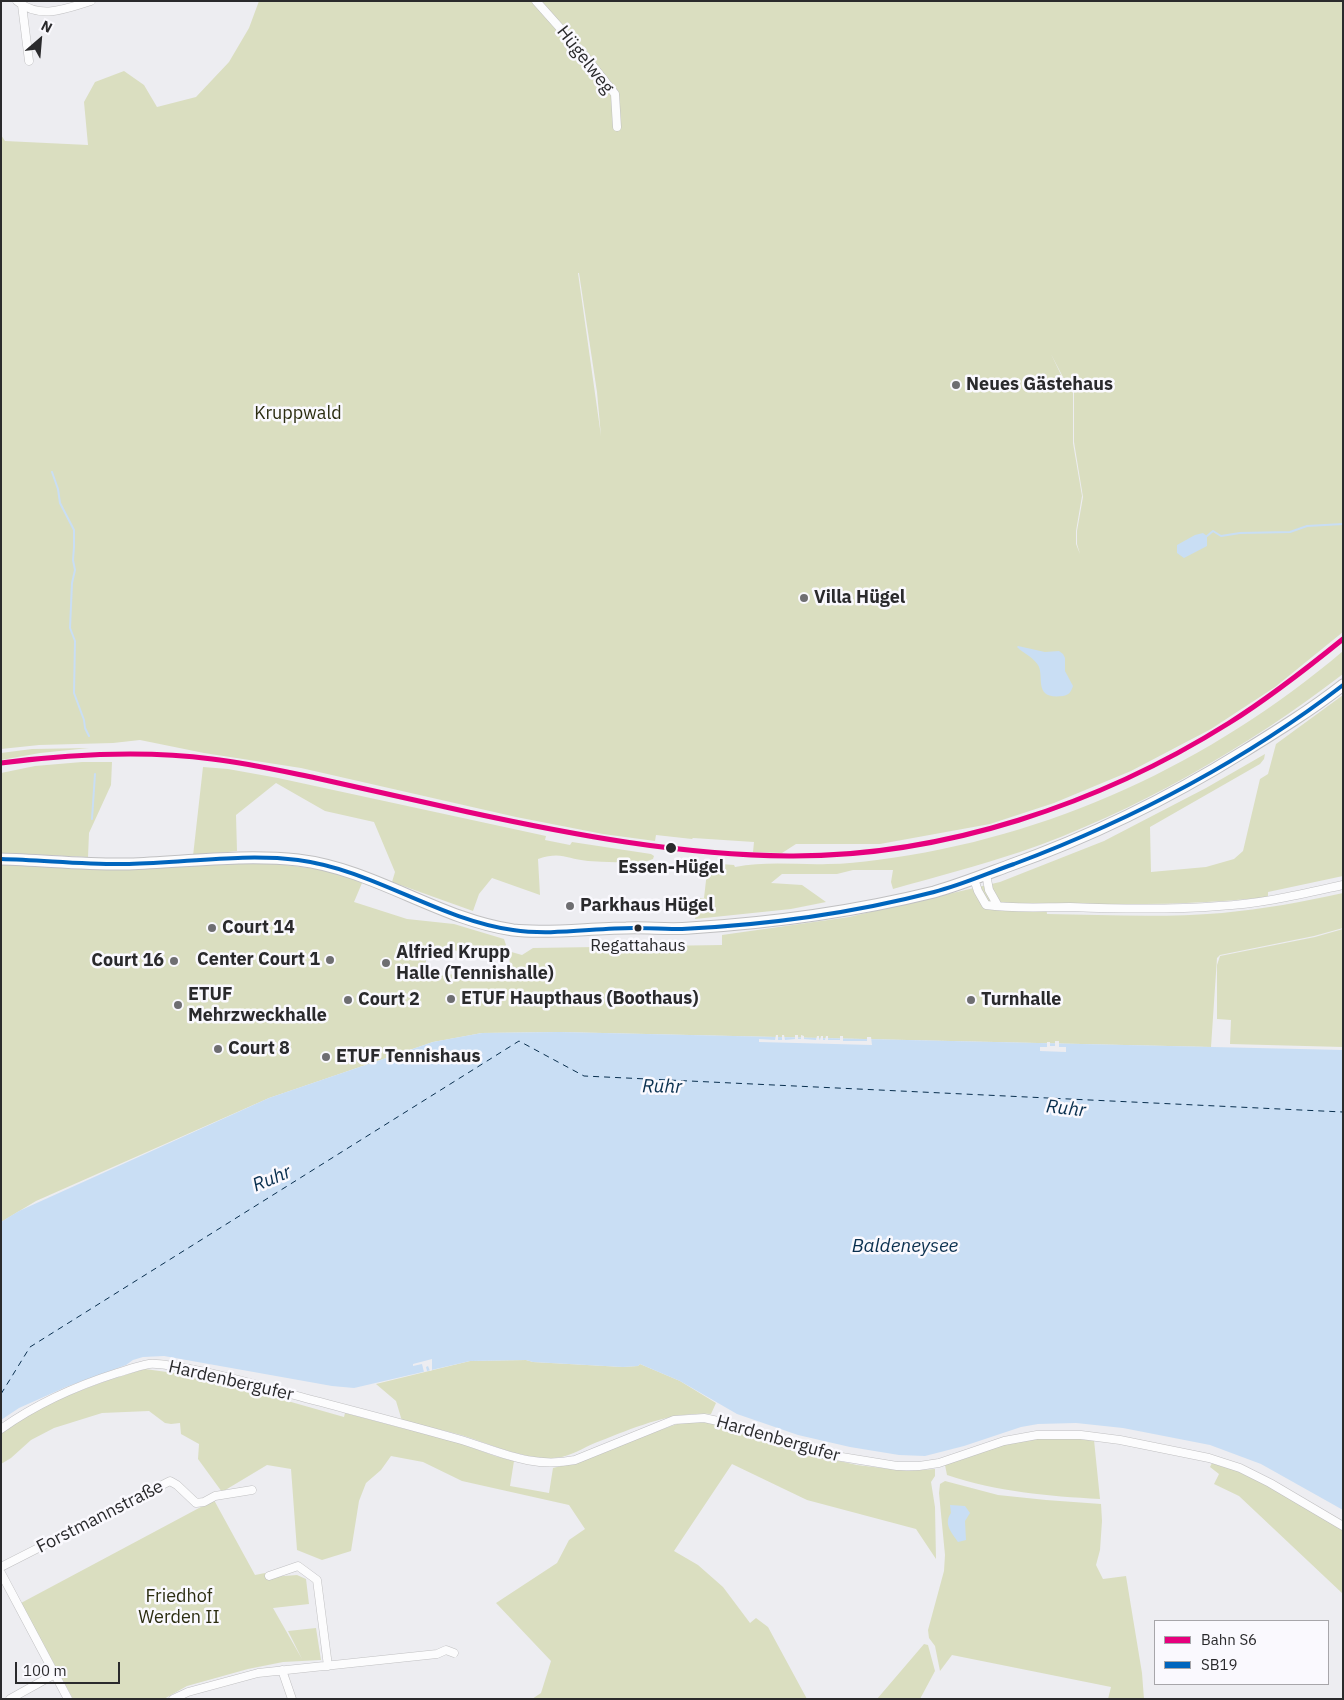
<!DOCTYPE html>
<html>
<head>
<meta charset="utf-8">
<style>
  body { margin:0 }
  #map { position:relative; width:1344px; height:1700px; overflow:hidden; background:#ededf1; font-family:"IBM Plex Sans",sans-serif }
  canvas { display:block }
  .frame { position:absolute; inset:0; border:2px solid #2a2a2c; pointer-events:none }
  .legend { position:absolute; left:1154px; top:1620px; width:175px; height:65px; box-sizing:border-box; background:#faf9fe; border:1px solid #a7a6aa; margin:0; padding:6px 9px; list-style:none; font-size:15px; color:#2a2a2c }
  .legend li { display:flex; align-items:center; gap:10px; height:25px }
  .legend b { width:25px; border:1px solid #a7a6aa }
  .north { position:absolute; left:15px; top:15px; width:50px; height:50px; -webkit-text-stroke:4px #faf9fe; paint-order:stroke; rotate:27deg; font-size:14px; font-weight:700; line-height:20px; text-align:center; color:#2a2a2c }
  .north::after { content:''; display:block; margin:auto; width:18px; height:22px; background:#2a2a2c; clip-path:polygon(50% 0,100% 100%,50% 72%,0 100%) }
  .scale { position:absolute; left:15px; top:1662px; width:105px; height:22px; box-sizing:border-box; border:2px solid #2a2a2c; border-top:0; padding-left:6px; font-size:15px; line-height:18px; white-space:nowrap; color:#2a2a2c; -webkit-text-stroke:4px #faf9fe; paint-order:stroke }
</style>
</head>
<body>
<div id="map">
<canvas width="1344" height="1700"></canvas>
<div class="frame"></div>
<ul class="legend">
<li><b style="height:6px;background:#e6007e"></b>Bahn S6</li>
<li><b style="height:6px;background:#0065bd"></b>SB19</li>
</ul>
<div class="north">N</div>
<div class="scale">100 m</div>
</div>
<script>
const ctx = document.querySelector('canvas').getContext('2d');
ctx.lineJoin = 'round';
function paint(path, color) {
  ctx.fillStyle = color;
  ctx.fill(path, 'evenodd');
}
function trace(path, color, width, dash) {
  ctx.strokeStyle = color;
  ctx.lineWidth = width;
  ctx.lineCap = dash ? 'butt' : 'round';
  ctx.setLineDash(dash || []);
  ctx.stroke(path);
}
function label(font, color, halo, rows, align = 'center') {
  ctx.font = font + ' "IBM Plex Sans",sans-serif';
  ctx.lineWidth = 5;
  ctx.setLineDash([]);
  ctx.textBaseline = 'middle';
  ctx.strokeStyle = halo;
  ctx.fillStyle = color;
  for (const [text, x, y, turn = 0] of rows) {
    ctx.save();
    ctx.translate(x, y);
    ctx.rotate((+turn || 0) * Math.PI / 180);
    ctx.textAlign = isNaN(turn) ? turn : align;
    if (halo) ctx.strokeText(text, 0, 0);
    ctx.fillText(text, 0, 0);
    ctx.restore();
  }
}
paint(new Path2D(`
  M259,1h1084v631l-68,55 -64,42 -80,42 -77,32 -64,21 -110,20h-84l-14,9 -29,-1 1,-10 -61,-4 -1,1 -36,-4 -1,6 -52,-7 -87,-17 -215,-49 -97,-15 -64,-13 -27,3 -74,2 -38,4v-614l4,6 83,4 -4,-43 11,-20 29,-11 20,14 13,22 39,-10 33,-35 20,-34zM579,273l18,119 4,44 -23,-163zM1051,354l14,27 9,8v53l9,55 -6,34v13l3,10 -4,-10v-13l6,-35 -9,-53v-53l-9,-9z
  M1343,651v23c-95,73 -209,139 -323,178 -42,14 -85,25 -127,37l-2,-7 2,-12h-40l-16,4h-55l-11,9 31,2 24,17 -35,7 -96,10 2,-21h7l4,-35 26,2 1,2c31,-6 62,-2 93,-3 17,0 33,-2 49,-4 173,-22 334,-97 466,-209z
  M1343,695v181l-75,16v5c-74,8 -148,8 -222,7l1,10c58,1 117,4 175,-1 41,-4 81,-11 121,-20v35l-29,8 -94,19 -3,3 -6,89 -652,-15 -77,1 -49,9 -164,56 -233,103 -35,21v-360h262l69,9 30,12 -8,19 53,17 47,5 50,15 4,12 14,4 11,-7 189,-3v-10l127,-18 151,-35 104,-41 102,-53 59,-34 -1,5 -4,5 -110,63 1,45 55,-5 28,-8 9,-8 17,-72 8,-5 8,-30zM425,947l84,10 2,16 -44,5 -1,-5 -39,4z
  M89,748l-49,5 -39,7v-7l31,-4z
  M82,762h30l-1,23 -22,48 -1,24 -87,-4v-80l34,-7z
  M203,767l25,2 50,9 268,58 -1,4 25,5 2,-3 79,12 3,2 -1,3 -14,5 -3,-3c-16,2 -32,1 -48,0 -22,-2 -26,-10 -50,-2l2,36 -48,-17 -13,16 -6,17 -81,-29 3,-10 -21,-50 -49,-11 -49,-28 -40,32 1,36 -44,5z
  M1343,929v118l-113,-3 1,-24 -14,-1v-54l3,-9 95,-19z
  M526,1360l7,2 90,5 15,-1 2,-2 40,17 36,22 -5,11c-38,-3 -76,13 -111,27 -12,4 -25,13 -38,16 -32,6 -71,-13 -101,-22 -19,-5 -39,-10 -59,-14l-6,-20 -20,-17 94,-23z
  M145,1369l58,8 141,40 1,-4 114,30 36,13 19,5 -4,25 39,7 4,-25 24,-6 60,-24 46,-16 19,-1 25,5 68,25 62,14 50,6 28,-2v7l-4,6 4,25 1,52 -20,-30 -109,-29 -75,-36 -58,87 24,14 25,22 27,36 6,-5 12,9 39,72h-275l9,-6 10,-32 -55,-58 61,-40 12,-23 16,-11 -16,-24 -107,-24 -39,-19 -32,-6 -10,14 -15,13 -7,18 -8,50 -29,9 -25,-10 -6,-81 -24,-4 -45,27 -24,-33 1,-15 -18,-10 -1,-11 -9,1 -6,-1 -16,-12 -47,2 -48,15 -23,12 -20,18 -10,6v-30c44,-33 93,-50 144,-65z
  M1065,1438l29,2 6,59c-52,-3 -103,-7 -153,-24l-2,-10 58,-21 32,-5z
  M1212,1463l26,8 27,13 78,46v64l-104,-98 -25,-12 5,-10 -9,-7z
  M945,1481l53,14 48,5 55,4 1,17 -2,29 -4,15 7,14 23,-3 16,97 2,26h-36l3,-12 -159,-32 -12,16 -5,-25 -6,-8 -1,-8 16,-59 1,-16 -6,-62 1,-9z
  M214,1500l41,75 15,-3 1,5 26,-2 9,4 3,25 -36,4 29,51 -14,-28 28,-3 5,32 -38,2 -35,7 -61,17 -23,13h-91l-52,-96z
  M924,1644l4,1 7,26 -15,28h-43z`), '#dadec0');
paint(new Path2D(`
  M1203,533l4,3v10l-23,12 -7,-5v-8l18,-10z
  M1018,646l27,6 14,-1 4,3 2,4v13l8,15c-2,6 -4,9 -10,10 -31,4 -18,-20 -25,-31 -5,-8 -15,-12 -21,-18z
  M559,1032l784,18v460l-82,-46 -51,-19 -87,-17 -47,-5 -38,1 -17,3 -57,19 -39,10 -26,-1 -49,-8 -52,-12 -61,-21 -57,-33 -40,-17 -2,2 -15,1 -90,-5 -7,-2 -56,1 -116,27 -22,-2 -168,-30 -21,1 -10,3 -7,5 -60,22 -47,21 -18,12v-198l18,-11 250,-113 164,-56 49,-9z
  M950,1505l15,1 5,7 -5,8 1,19 -8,2c-6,-9 -15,-18 -7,-29z`), '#c9def4');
paint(new Path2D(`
  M776,1035h2v5h4v-5h2l1,5 10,-1v-4h3v4h3v-4l3,1v3l12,1 1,-4h2v3l1,1 1,-4h2v4h2l1,-4h2v4h12v-4h3v5h24v-4h4l1,8 -113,-3v-3l16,1z
  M1055,1041h4v6h7v5l-26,-1v-4h7v-5h3v4h5z
  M432,1359v11l-2,1 -2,-5 -2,1 1,4 -3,1 -2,-8 -9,2v-2z`), '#ededf1');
trace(new Path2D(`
  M52,472l6,17 2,14 14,27v17l-1,13 2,10 -3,13 -2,45 5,13 -1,52 10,27 1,8 4,8
  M1207,536l6,-5 8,5 19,-3 50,-1 17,-6 36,-2
  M92,819l3,-45`), '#c9def4', 2);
trace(new Path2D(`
  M1,1394l29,-47 489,-306 65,35 759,36`), '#0a304f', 1, [6, 5]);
const minor = new Path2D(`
  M17,1c23,19 48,8 74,0
  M536,1l49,55 30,38 2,33
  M22,5l7,56
  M986,874l3,16 9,16
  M974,879l4,12 8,14c28,4 56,2 84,2 50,2 99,3 149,-1 42,-2 83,-12 124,-21
  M1,1429c35,-25 75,-43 116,-56 10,-3 21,-7 32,-9 10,-1 21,2 30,3 38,6 74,17 111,27 56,15 112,29 168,45 41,12 72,30 117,21l99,-40 30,-2 23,5 55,20 29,9 86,14h22l20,-3 65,-22 33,-6h44l39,5 89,18 31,10 30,15 73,43
  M1,1567l169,-86 7,4 19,18 8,-1 11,-6 37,-6
  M1,1573l67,126
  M269,1576l29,-10 19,14 11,86
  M282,1670l10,29
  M10,1699l45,-25
  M173,1699l15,-7 70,-19 179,-19 9,-4 8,3`);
const secondary = new Path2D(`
  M1,859c42,1 85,6 128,5 56,-2 113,-10 169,-4 76,9 140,59 215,70 34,4 78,-2 113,-2 21,-1 43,2 64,0 80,-5 167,-17 244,-36 25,-7 50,-17 74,-26 82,-29 161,-68 235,-114 34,-21 68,-42 100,-67`);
trace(minor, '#c0c0c2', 9);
trace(secondary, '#c0c0c2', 13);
trace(minor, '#fcfcfd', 8);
trace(secondary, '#fcfcfd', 11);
trace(new Path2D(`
  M1,859c43,1 85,6 128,5 56,-1 113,-11 169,-4 76,10 139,59 215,70 39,6 80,-2 120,-2 16,0 33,1 49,1 84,-4 171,-16 252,-37 28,-7 54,-19 80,-28 117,-44 230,-103 329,-179`), '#0065bd', 4);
trace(new Path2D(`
  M1,763c71,-9 141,-13 211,-4 35,4 70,12 104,19 51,11 101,23 152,34 106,23 212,43 321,44 154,1 311,-52 440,-133 40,-25 77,-54 114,-84`), '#e6007e', 5);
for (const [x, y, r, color] of [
  [956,385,5,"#6e6e71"],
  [804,598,5,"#6e6e71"],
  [671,848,6,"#2a2a2c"],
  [570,906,5,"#6e6e71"],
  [212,928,5,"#6e6e71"],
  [638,928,4.5,"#2a2a2c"],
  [330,960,5,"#6e6e71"],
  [174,961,5,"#6e6e71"],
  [386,963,5,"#6e6e71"],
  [451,999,5,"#6e6e71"],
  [348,1000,5,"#6e6e71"],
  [971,1000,5,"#6e6e71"],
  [178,1005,5,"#6e6e71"],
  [218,1049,5,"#6e6e71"],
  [326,1057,5,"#6e6e71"]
]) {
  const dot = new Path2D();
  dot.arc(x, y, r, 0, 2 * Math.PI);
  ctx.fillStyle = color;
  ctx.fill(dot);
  trace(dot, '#faf9fe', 2);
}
label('17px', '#2a2a2c', '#faf9fe', [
  ["Regattahaus",638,946]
]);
label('18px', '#2a2a2c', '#faf9fe', [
  ["Hügelweg",585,60,52],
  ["Hardenbergufer",231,1381,13],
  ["Hardenbergufer",778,1439,16],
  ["Forstmannstraße",100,1517,-27]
]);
label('bold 18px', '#2a2a2c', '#faf9fe', [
  ["Neues Gästehaus",966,385],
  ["Villa Hügel",814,598],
  ["Parkhaus Hügel",580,906],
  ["Court 14",222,928],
  ["Alfried Krupp",396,953],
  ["Halle (Tennishalle)",396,974],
  ["Center Court 1",320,960,"right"],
  ["Court 16",164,961,"right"],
  ["ETUF",188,995],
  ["Mehrzweckhalle",188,1016],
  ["ETUF Haupthaus (Boothaus)",461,999],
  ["Court 2",358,1000],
  ["Turnhalle",981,1000],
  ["Court 8",228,1049],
  ["ETUF Tennishaus",336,1057]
], 'left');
label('18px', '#2b2d10', '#faf9fe', [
  ["Kruppwald",298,414],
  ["Friedhof",179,1597],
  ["Werden II",179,1618]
]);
label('bold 18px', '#2a2a2c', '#faf9fe', [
  ["Essen-Hügel",671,868]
]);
label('italic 19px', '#0a304f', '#faf9fe', [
  ["Ruhr",662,1087,1],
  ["Ruhr",1066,1109,6],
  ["Ruhr",272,1179,-23],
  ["Baldeneysee",905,1247]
]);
</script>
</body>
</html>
